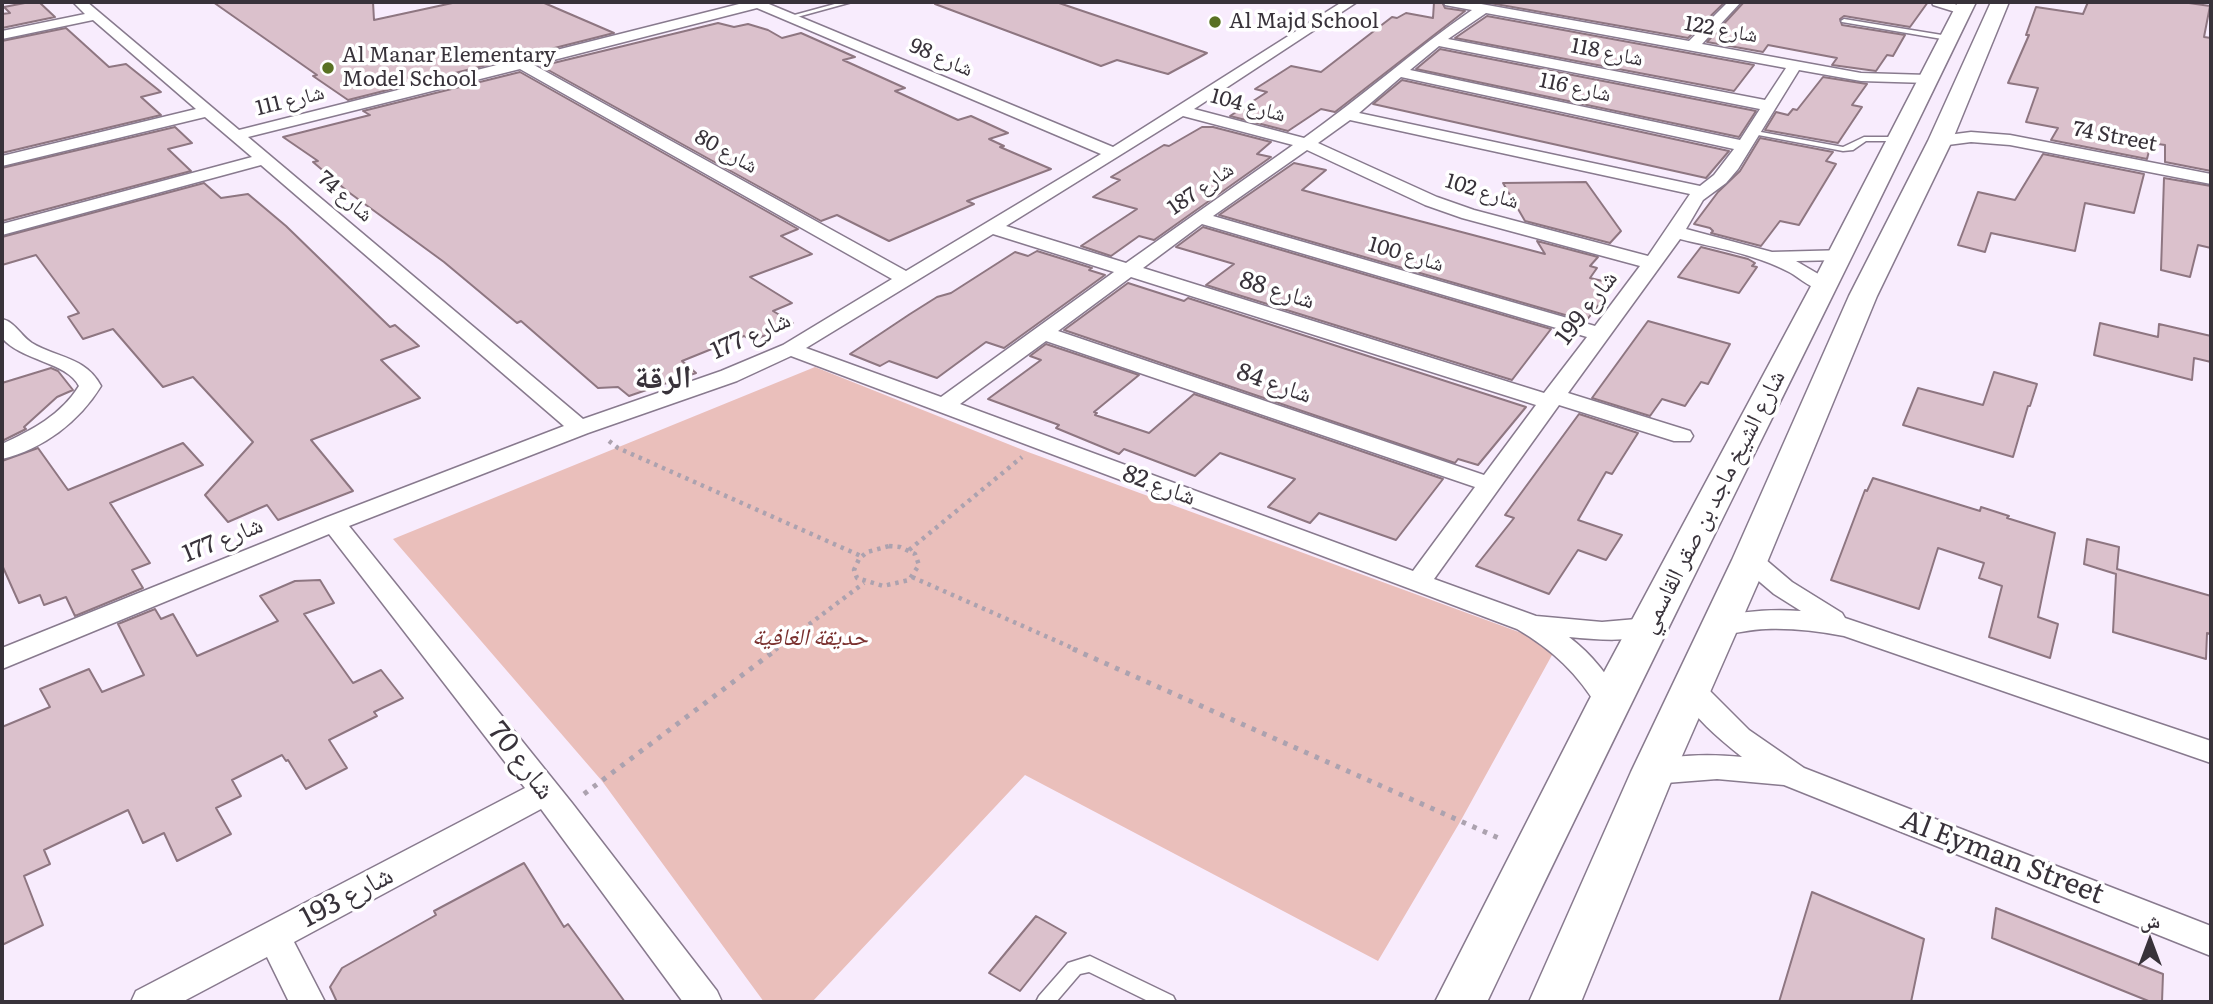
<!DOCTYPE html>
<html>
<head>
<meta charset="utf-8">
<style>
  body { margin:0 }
  #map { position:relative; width:2213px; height:1004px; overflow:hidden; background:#f8ecfd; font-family:Literata,"Noto Naskh Arabic",serif }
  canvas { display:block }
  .frame { position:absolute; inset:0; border:4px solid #38323a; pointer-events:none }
  .north { position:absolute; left:2115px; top:906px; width:70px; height:70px; -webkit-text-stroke:5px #fff; paint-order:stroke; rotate:0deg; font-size:19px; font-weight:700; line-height:28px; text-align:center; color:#38323a }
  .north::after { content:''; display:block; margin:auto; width:24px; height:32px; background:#38323a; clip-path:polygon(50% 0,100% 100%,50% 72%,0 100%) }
</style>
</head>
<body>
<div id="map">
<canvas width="2213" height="1004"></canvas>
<div class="frame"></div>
<div class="north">ش</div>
</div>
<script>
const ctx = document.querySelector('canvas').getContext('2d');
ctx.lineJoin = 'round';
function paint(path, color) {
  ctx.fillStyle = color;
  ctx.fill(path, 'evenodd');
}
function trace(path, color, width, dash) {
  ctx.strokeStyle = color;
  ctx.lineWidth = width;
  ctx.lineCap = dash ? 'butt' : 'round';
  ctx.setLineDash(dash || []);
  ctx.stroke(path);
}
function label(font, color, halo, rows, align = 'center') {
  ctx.font = font + ' Literata,"Noto Naskh Arabic",serif';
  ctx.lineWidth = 7;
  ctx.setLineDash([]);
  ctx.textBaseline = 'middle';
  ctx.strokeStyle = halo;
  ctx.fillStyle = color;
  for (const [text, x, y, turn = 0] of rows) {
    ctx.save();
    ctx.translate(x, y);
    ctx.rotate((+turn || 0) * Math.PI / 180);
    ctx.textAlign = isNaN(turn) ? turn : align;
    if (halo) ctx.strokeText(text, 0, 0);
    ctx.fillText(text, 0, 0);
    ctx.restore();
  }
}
paint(new Path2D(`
  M815,367l213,85 529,194 -97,176 -82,139 -353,-186 -213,227h-48l-162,-221 -209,-242z`), '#eabfbb');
const building = new Path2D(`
  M30,2h9l16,15 -53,11v-14l8,-1 -6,-6z
  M213,2h160l1,18 83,-18h85l72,31 -266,67 -35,-24 4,-1z
  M936,2h120l151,51 -39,21 -51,-14 -16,6 -166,-62z
  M1434,2h8l3,6 20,3 -130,101 -14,-3 -33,22 -58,-15 37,-24 -12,-3 36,-23 30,6 71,-55 5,1 9,-5 27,5z
  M1484,2h241l-37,36z
  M1744,2h184l-18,25 -66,-11 -4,3 2,6 63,10 -12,21 -6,-1 -11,16 -44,-6 5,-7 -69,-13 -5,7 -56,-10z
  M2088,2h94l28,4 -6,31 7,1v133l-46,-9v-17l-14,-2 -4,16 -96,-19 7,-12 -32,-6 12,-34 -30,-5 21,-48h-3l10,-28 47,7z
  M1487,16l267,49 -20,26 -279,-53z
  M718,23l16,4 14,-3 20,6 14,8 19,-5 54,24 -12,3 62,28 -10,3 63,29 13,-4 37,17 -19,6 15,7 -4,1 51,22 -84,32 7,3 -85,37 -52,-26 -16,6 -280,-155z
  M66,28l43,39 17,-3 35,28 -20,5 20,18 -159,38v-112z
  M1440,49l316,62 -17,26 -323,-68z
  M520,72l278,157 -17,7 31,18 -62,23 42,26 -19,8 20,12 -41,18 -8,-5 -62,25 14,12 -67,23 -11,-9 -20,1 -77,-67 -4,2 -73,-61 -97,-71 -34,-29 5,-1 -35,-24 87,-22 -7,-4z
  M1823,77l44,7 -15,21 10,2 -24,36 -73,-13 11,-18 12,3 5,-6 4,1z
  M1402,80l327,71 -23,27 -333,-74z
  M175,127l17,16 -24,6 23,22 -189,50v-53z
  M1202,127h11l58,15 -14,12 14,3 -117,83 -15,-4 -28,20 -30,-10 56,-37 -44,-12 27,-17 -9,-3 53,-32 5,1z
  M1760,138l73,14 -7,9 10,3 -37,61 -19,-4 -19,25 -50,-13 2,-2 -3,-3 -16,-4 24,-32 22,-21z
  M2043,154l101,20 -10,39 -49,-10 -10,48 -84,-18 -6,19 -27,-7 20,-53 37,8z
  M1294,163l32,7 -24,20 243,64 -8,-13 61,16 -8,9 7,2 -7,10 25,6 -29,37 -367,-106z
  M2164,178l47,8v62l-13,-3 -8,32 -29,-7z
  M1586,182l35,49 -11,12 -85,-22 -22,-38z
  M204,183l17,15 27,-4 38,32 104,101 5,-2 24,21 -38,14 39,38 -109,42 42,51 -75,29 -11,-15 -39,17 -23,-27 48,-53 -60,-65 -30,10 -50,-58 -30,10 -15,-22 11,-4 -43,-58 -34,10v-28z
  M1203,227l348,102 -39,51 -306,-95 28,-21 -58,-17z
  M1701,247l47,12 7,4 -3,3 5,1 -18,26 -61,-16z
  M1037,251l55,17 -3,2 16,5 -101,73 -18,-6 -49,36 -48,-17 -9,5 -30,-12 60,-40 27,-17 14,-4 64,-41 13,4z
  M1128,283l56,18 4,-3 338,109 -48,58 -20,-6 -3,4 -391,-133z
  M1648,321l82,23 -22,40 -7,-2 -16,24 -23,-7 -12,17 -58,-18z
  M2100,323l58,14 1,-13 52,12v26l-17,-4 -2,22 -98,-25z
  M1046,344l93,31 -45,37 3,1 -2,2 54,18 45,-39 249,85 -47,61 -77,-27 -9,10 -42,-16 27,-28 -75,-26 -25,23 -71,-27 -5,5 -63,-26 3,-3 -71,-26 53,-39 -11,-4z
  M51,368l7,3 15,19 -16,7 -33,30 2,2 -24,12v-58z
  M1994,372l43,12 -7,22h-2l-15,51 -110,-32 15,-37 65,17z
  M1579,414l59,19 -26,41 -6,-2 -28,48 44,15 -16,25 -28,-10 -29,44 -73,-28 38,-48 -9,-3z
  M183,443l20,22 -93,38 40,60 -18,7 11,18 -68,28 -9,-19 -22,8 -4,-10 -21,8 -17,-38v-104l36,-13 30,42z
  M1873,478l107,33 1,-4 28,9 -2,2 48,15 -17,84 20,7 -8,34 -61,-21 13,-51 -23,-8 5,-15 -46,-15 -19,61 -88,-29 34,-90 2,1z
  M2087,539l32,8 -2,22 94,27v38l-4,-1 -1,26 -93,-27 3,-58 -32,-10z
  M320,580l14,23 -30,11 49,69 28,-13 22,28 -29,14 3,4 -48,24 18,28 -41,21 -18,-29 -2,1 -4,-6 -50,25 9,16 -25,12 15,26 -54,27 -13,-28 -21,10 -15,-33 -84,40 6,14 -26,12 19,49 -41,20v-218l48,-20 -10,-18 49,-20 13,23 42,-17 -26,-51 37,-15 6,10 12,-5 24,42 81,-35 -18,-25 35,-15z
  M524,863l40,64 4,-3 57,78h-288l-7,-15 12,-19 94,-53 -2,-4z
  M1812,892l112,47 -13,63h-132z
  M1996,908l167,66 -1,28h-11l-159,-64z
  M1036,916l30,17 -46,58 -31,-18z`);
paint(building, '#dbc1cc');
trace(building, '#8e7681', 2);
const lane = new Path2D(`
  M842,2h10l-62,17 -3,-2z
  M1844,19l104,17 3,2 -3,2 -106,-18 -1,-1z
  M1750,130l93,17 21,-10h35l4,2 -4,2h-33l-13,9 -10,1 -90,-17 -4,-2z
  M1090,956l83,40 3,6h-26l-61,-30 -9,2 -24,28h-20l3,-6 29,-33z`);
const street = new Path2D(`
  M73,2h14l152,128 508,-128h17l349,145 229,-145h15l-163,107 110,29c58,-41 110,-88 168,-128l-27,-5 -1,-3h26l219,39 39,-39h13l-39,42 159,29 67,2 7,4 -7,4 -67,-2 -62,-11 -61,99 -12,14 -23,17 -17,29 86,23 75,-2 2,4 -9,6 -44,1 36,21 3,4 -3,4c-16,4 -30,-11 -43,-18 -34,-18 -73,-24 -109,-33l-112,154 122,38 3,5 -3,5h-16l-115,-36 -125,174 102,37 66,6 46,-4 10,2 4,7 -4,7c-29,8 -59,6 -89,3 24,18 40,40 55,65l-5,7 -10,3 -10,-3c-21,-35 -46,-59 -82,-80l-726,-273 -54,25 -149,52 -239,93 223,277 145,188 5,11h-39l-142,-193 -247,133 31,60h-36l-22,-45 -85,45h-51l5,-11 389,-203 -196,-254 -327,135v-21l323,-130 239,-92 -303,-261 -259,70v-11l250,-67 -47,-40 -203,49v-10l194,-47 -103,-89 -91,19v-8l83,-17zM757,8l344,146 -195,117 -372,-206zM1486,13l300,55 -21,32 -317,-61zM1439,46l321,63 -20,31 -330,-70zM520,69l372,210 -109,66 -62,26 -138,48 -335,-282zM1401,77l333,72 -20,26 -14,11 -341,-73zM1183,116l110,29 -167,118 -120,-37zM1350,120l340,74 -42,62 -174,-46 -37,-13 -119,-54zM1307,150l118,55 37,13 178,48 -45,60 -382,-110zM1202,224l385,113 -43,56 -401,-125zM993,234l121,38 -173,125 -135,-49zM1131,277l405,128 -52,70 -426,-144zM1046,341l429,146 -62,84 -453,-167z
  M1932,2h18l19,8 -7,4 -29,-9z
  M1971,132l39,3 201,39v10l-201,-39 -39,-3 -31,4 -8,-5 8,-5z
  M2,319c13,3 19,17 30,24 25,15 54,14 69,43 -22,36 -58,63 -99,73v-15c30,-14 59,-29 77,-58 -12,-24 -57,-25 -77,-48z
  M1750,552l9,2 33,28 50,31 3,5 366,123v22l-367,-127c-26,-5 -52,-8 -78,-7 -18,0 -38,8 -55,4l-4,-7 4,-7c30,-8 59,-10 90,-8l-27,-17 -33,-28 -4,-6 4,-6z
  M1692,680l10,3 47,47 55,38 407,158v30l-427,-171 -67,-6 -64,5 -11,-4 -4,-8 4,-8c32,-10 68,-10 100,-7 -24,-19 -49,-40 -64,-67l4,-7z`);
const secondary = new Path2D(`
  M1958,2h18c-161,334 -330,665 -489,1000h-52l153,-300 223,-416z
  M1991,2h18l-57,139 -75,155 -109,264 -93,212 -94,230h-52l102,-230 101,-212 117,-264 79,-155z`);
trace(lane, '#887a8e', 3);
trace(street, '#887a8e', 3);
trace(secondary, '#887a8e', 3);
trace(new Path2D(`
  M609,441l9,7 243,108
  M889,546l11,1 15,7 4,11 -10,15 -26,6 -26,-8 -3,-8 5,-11 8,-7z
  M909,550l113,-93
  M912,577l165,73
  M775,650l89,-67`), '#aca2af', 4.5, [3.5, 5]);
trace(new Path2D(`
  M1073,649l430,191
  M584,794l193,-145`), '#aca2af', 5, [4.5, 7]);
paint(lane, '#fff');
paint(street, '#fff');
paint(secondary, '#fff');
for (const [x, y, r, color] of [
  [1215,22,7,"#597123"],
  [328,68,7,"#597123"]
]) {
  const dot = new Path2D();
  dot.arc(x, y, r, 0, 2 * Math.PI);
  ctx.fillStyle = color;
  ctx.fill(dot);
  trace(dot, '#fff', 2.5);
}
label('21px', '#38323a', '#fff', [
  ["Al Majd School",1229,22],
  ["Al Manar Elementary",342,56],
  ["Model School",342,80]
], 'left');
label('21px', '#38323a', '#fff', [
  ["شارع 122",1721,30,10],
  ["شارع 118",1607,53,11],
  ["شارع 98",941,58,23],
  ["شارع 116",1575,88,12],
  ["شارع 111",290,101,-14],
  ["شارع 104",1248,106,15],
  ["74 Street",2115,137,11],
  ["شارع 80",726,152,29],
  ["شارع 187",1201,189,-35],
  ["شارع 102",1482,192,17],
  ["شارع 74",345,197,41],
  ["شارع 100",1406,255,16]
]);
label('24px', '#38323a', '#fff', [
  ["شارع 88",1277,291,17],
  ["شارع 199",1587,308,-53],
  ["شارع 177",751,336,-24],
  ["شارع 84",1274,384,19],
  ["شارع 82",1159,486,20],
  ["شارع الشيخ ماجد بن صقر القاسمي",1713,502,-63],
  ["شارع 177",223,540,-22]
]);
label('italic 24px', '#7b3230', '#fff', [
  ["حديقة الغافية",810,638]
]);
label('28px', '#38323a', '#fff', [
  ["شارع 70",521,761,52],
  ["Al Eyman Street",2002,858,21],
  ["شارع 193",347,897,-28]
]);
label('bold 32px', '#38323a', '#fff', [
  ["الرقة",663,379]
]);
</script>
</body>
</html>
